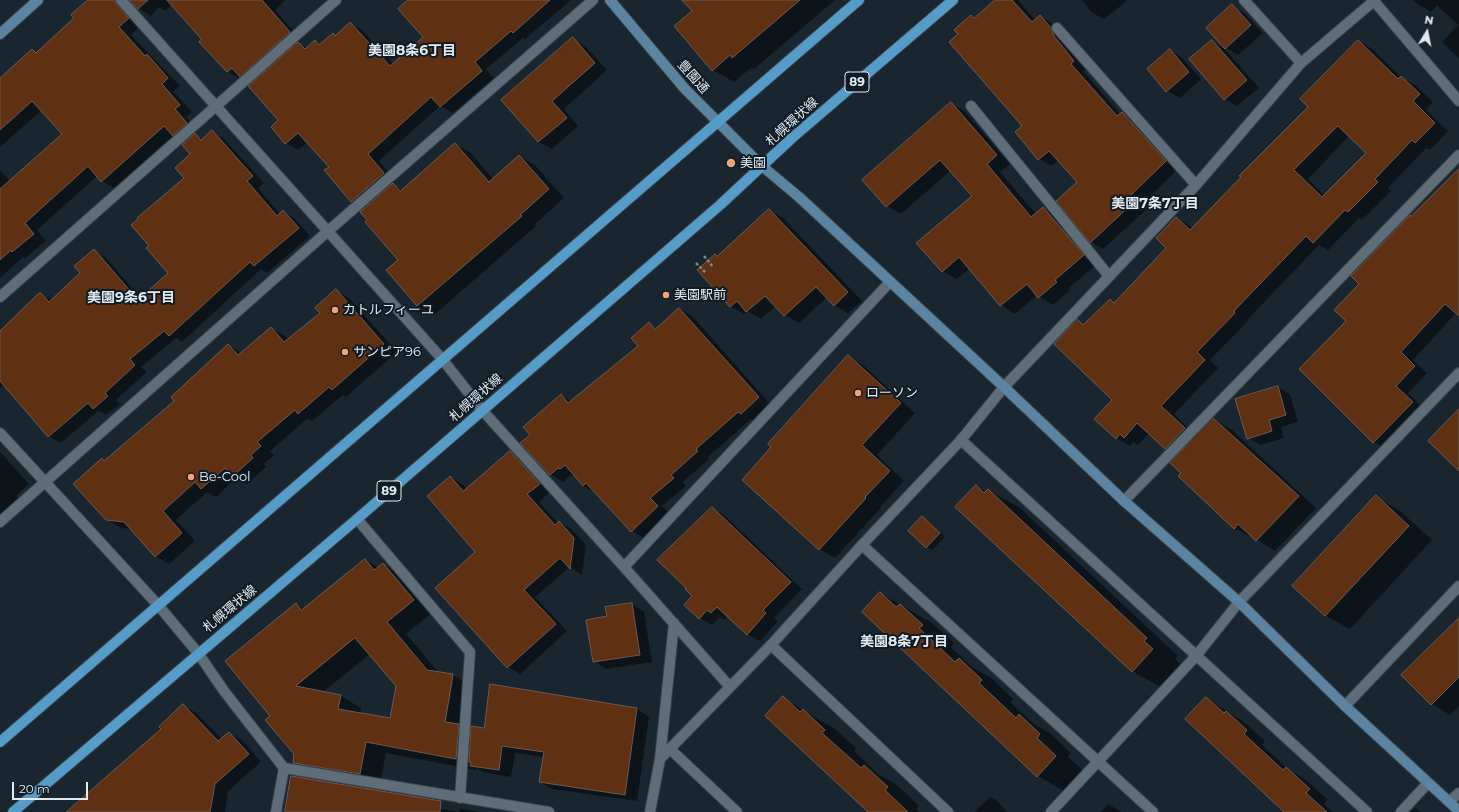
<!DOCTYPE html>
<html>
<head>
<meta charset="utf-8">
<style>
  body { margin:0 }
  #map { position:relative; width:1459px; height:812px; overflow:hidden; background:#19262f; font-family:Montserrat,sans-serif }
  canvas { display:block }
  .north { position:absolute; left:1407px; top:12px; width:40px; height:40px; -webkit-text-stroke:3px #101c25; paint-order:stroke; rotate:10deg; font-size:11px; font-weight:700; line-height:16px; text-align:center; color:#e2eaf0 }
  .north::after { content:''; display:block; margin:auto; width:14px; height:18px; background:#e2eaf0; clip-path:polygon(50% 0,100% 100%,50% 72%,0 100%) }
  .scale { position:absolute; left:12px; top:782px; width:76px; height:18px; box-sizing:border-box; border:2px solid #e2eaf0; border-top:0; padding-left:5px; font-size:12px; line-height:14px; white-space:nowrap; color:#e2eaf0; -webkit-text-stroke:3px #101c25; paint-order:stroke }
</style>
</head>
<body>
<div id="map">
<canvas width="1459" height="812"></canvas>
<div class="north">N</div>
<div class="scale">20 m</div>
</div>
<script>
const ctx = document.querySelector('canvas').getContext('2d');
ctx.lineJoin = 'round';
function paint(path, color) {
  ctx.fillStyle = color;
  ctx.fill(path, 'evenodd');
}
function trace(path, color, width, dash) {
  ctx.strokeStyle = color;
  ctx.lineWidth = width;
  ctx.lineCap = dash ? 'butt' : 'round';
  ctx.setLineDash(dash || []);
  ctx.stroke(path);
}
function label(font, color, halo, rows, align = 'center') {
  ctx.font = font + ' Montserrat,"Noto Sans JP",sans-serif';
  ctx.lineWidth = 4;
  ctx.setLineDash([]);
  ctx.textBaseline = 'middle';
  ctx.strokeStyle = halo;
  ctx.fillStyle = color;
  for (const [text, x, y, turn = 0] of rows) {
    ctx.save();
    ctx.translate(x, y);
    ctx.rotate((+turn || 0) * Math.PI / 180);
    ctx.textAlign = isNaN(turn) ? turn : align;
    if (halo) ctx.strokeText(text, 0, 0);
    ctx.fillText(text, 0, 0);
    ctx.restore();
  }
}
paint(new Path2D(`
  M90,0h26l11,6 13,20 -9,9 49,51 -7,5 19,21 -6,5 12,14 -4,3 9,5 9,-7 12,7 40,44 -6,5 22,26 3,-3 12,8 15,17 -43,37 -6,-4 -79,73 -6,-4 -35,29 6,5 -31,28 4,4 -14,11 -8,-4 -37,32 -13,-7 -44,-52 -4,4v-56l41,-38 11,6 30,-27 12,-22 12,7 35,40 28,-25 -19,-27 36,-68 6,-23 -6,-13 -12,-7 -60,53 -12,-7 -5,-5 -60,54 9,11 -21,17 -2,-1 -23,21v-108l10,11 53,-47 -22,-23 -41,36v-57l33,-40 5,3 37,-35z
  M146,0h139l-10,10 26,30 -3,3 9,5 8,-7 6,4 12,-11 3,2 14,-13 12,7 31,34 31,-27 -14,-37h161l-46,39 -2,-1 -37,31 8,9 -41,35 -13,-7 -61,55 17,20 -4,3 10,6 53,-46 16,9 22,26 26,-23 16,9 29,33 -29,26 1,2 -102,89 -16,-9 -31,-36 12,-10 -31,-39 -3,-12 -13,-8 -26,-30 4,-4 -22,-25 -10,8 -12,-7 -14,-16 8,-7 -27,-37 -11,-6 -2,2 -13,-8 -24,-32 -31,-35 -7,7 -6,-4 -8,9 -12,-8 -7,-7 16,1z
  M684,0h151l-81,69 -3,-1 -17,14 -21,-12 -19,-59z
  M996,0h22l17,20 5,-4 13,8 10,12 3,8 20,25 -3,2 38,44 1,-2 13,7 43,49 -36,35 5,5 -44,40 -12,-7 -13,-60 -19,-22 -7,6 -13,-7 -16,-33 -63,-91 11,-19 4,2z
  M1082,0h46l-24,19 -13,-7z
  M1413,0h46v59l-17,-17 16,-17 -21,-20 -6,7 -12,-7z
  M1232,6l12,7 19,20 -25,22 -12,-7z
  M573,38l12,8 22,24 -43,39 14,17 -26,23 -13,-7 -36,-42z
  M1212,41l12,7 35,40 -22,18 -12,-7 -34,-40z
  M1359,41l13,8 30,29 13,7 18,17 -7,8 22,21 -18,19 -4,-2 -38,40 3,3 -29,29 -3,-2 -31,32 -9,-5 -72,75 1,1 -38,39 8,8 -44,46 23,22 16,-17 19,11 84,78 -41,43 -21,-13h-1l-19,-10 -51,-55 -4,-18 -13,-7 -17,-15 -11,12 -5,-3 -3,4 -14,-8 -3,-38 -35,-79 7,4 25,-25 6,3 51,-55 10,-30 16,10 116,-121zM1349,136l19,17 -43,43 -17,-17z
  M1170,50l12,8 19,21 -21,19 -13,-7z
  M951,103l14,9 45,52 -10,8 36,42 7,-6 14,8 40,48 -28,24 1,2 -17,15 -16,-10 -22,19 -14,-9 -31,-37 -13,11 -15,-8 31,-75 -22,-26 -50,44 -14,-8z
  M1459,173v142l-3,-2 -43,47 14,13 -19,20 17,17 -39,39 -12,-7 -27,-121 13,-37 52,-67z
  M769,210l14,8 79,83 -14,12 -14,-8 -7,-8 -28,26 -14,-8 -9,-9 -15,13 -14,-8 -3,3 -14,-8 -12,-50z
  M336,291l14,8 47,53 -51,45 -3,-2 -31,26 -5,-2 -37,32 4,4 -10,9 2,3 -19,17 -11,-6 -20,19 -9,-5 -31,28 19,21 -26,23 -14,-8 -24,-27 -10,-1 -14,-9 -5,-60 4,2 70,-60 52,-56 14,8 29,-25 14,8 4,4 32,-27z
  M680,309l12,7 79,89 -17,16 -3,-2 -43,38 1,2 -26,23 3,4 -24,20 8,8 -26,24 -12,-7 -36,-38 -13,-7 -9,-11 -1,1 -2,-1 -8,7 -13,-8 -19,-39 30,-40 10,6 68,-55 10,-22 8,4z
  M848,357l16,9 51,47 -38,42 27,26 -24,26 1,1 -46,50 -16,-9z
  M1278,387l12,7 8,28 -17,5 3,11 -24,7 -12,-7z
  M0,452l29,32 -13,12 4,4 -20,17z
  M511,452l12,7 28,32 -12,11 19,21 1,-1 12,7 15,16 -4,30 -12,-8 -35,30 32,34 -47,43 -12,-7 -31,-115 -27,-75 12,7 5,5z
  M976,486l11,6 1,-2 32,18 158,148 -3,3 9,9 -20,21 -32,-18z
  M1376,497l23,13 33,30 -82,89 -24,-13 -33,-30z
  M712,508l12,7 78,74 -28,29 4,3 -18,20 -13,-7 -19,-18 -4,4 -4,-3 -8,8 -12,-7 -6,-22z
  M922,517l6,4 17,16 -13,13 -6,-3z
  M365,560l14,8 4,-4 21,12 29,36 -27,22 33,39 14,2 20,12 -7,43 6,3 13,-3 6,-45 146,24 12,8 -12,84 -85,-12 -12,-7 4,-25 -29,-4 -4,24 -28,-5 -6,-4 -1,2 -90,-17 -6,32 -65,-11 -21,-12 2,-8 -25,-38 25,-112 8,5zM370,654l27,32 -7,33 -30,-5 1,-6 -20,-12 -18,-4zM451,682h2l-8,45h-2z
  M880,593l52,30 22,20 -3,4 21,20 19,11 22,21 -3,3 24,22 17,10 20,19 -3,4 20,18 -19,19 -31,-18z
  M632,604l12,8 8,50 -46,7 -12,-8 14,-44z
  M1459,620v86l-9,9 -18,-11z
  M783,698l52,31 21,19 -2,3 24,23 18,10 23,22 -3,3 3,3h-49z
  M1206,698l39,25 20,18 -3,4 27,25 16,9 23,21 -4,4 9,8h-47z
  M183,705l13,8 26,26 7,-6 13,7 19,22 -33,29 -3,21h-160l19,-16 1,1 77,-68z
  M990,797l6,3 11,12h-33z
  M1108,804l14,8h-21z
  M421,805l38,7 1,-3 19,3h-193z
  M1415,808l6,4h-10z`), '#0007');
const building = new Path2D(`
  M88,0h27l1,4 13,14 -10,9 26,29 2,-2 21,24 -6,6 18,21 -5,4 12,14 -14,13 -9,-10 -63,56 -13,-16 -63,57 9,11 -22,18 -1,-2 -11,10v-71l62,-55 -30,-33 -32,29v-52l32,-29 4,4 38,-35 -3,-3z
  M130,0h18l-10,9z
  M167,0h95l28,32 -50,45 -8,-9 -5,4 -28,-30 2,-3z
  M408,0h142l-37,33 -2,-2 -36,31 7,9 -42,36 -9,-10 -63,57 16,19 -33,29 -27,-32 5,-3 -31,-34 -13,11 -14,-17 7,-7 -30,-34 50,-44 7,7 10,-9 4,5 14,-12 2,3 15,-14 40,44 33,-29 -25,-28z
  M682,0h118l-68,58 -2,-3 -18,16 -38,-45 18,-15z
  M995,0h17l20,22 8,-7 11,13 3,8 20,25 -3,3 46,52 5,-4 44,49 -36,35 5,5 -45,42 -34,-42 21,-19 -28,-31 -11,9 -23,-28 7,-6 -73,-84 9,-8 -4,-4 17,-15 3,3z
  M1232,4l19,21 -26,24 -19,-21z
  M573,37l22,26 -43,38 15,17 -29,24 -37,-42z
  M1212,40l35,40 -23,20 -35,-41z
  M1358,40l40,39 3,-3 19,18 -7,7 22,22 -20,20 -3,-3 -37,39 3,3 -30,30 -3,-2 -32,33 -7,-7 -72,75 1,2 -38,39 8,8 -44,46 24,22 -20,21 -28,-26 -13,15 -4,-4 -4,5 -22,-20 18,-19 -58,-56 23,-25 6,6 27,-26 4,4 52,-55 -10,-10 20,-21 14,13 51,-53 -2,-1 69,-69 -8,-8zM1338,126l28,27 -44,44 -28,-27z
  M1170,49l19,23 -23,20 -19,-23z
  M951,102l46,53 -10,9 44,53 12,-10 41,48 -29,25 2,2 -19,16 -11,-14 -27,22 -41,-49 -17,15 -26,-29 56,-47 -32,-36 -54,47 -24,-27z
  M212,130l41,46 -6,5 30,35 6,-6 16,18 -45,38 -4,-4 -81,74 -5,-5 -34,28 5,6 -30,28 3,3 -15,13 -5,-6 -40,34 -48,-56v-50l39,-38h2l8,9 31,-29 -6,-7 20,-17 44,51 30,-27 -22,-25 3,-2 -18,-21 7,-6 -1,-1 47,-40 -9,-10 15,-14 -8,-9 13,-12 6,7z
  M455,143l34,39 30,-27 30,34 -29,26 2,1 -105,90 -31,-36 12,-10 -33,-38 2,-2 -7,-8 33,-29 7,8z
  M1459,169v147l-14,-12 -44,48 14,14 -19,20 17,16 -40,41 -74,-74 47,-48 -12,-11 25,-26 -8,-8 59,-61 1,1z
  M769,209l79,83 -14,14 -18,-19 -32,29 -19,-20 -19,16 -9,-11 -7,6 -33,-37 18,-16 2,2z
  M336,289l48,55 -52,46 -3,-3 -31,27 -3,-4 -38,32 4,4 -10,9 2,3 -21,19 -7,-9 -24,21 -6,-7 -32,29 19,22 -27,24 -31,-35 -18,-2 -33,-36 29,-26 2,3 70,-60 -3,-4 57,-53 10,11 33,-28 13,15 36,-29 -5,-5z
  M679,308l80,89 -18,17 -3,-2 -42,37 2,2 -27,24 3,3 -24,20 8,8 -27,26 -45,-49 -3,3 -18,-21 -5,4 -2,-1 -8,7 -30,-32 10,-8 -7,-8 38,-33 7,9 70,-57 -7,-8 18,-16 6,7z
  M848,355l53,48 -39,42 28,26 -25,26 1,1 -47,52 -77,-70 29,-33 -3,-3z
  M1278,386l8,29 -17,5 3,11 -25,8 -12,-40z
  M1459,409v62l-31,-30z
  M1213,418l86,78 -43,45 -18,-17 -4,5 -56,-53 3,-3 -11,-10z
  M510,451l30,33 -13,10 28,31 4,-4 15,17 -4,31 -10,-11 -36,32 32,34 -49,44 -72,-80 40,-36 -48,-56 23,-20 13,15z
  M976,485l8,8 4,-4 159,149 -3,3 9,8 -21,23 -177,-165z
  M1376,495l33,31 -84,90 -33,-30z
  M712,507l79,75 -28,28 3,3 -19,22 -30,-28 -6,6 -4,-3 -8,9 -15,-14 8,-9 -7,-7 1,-1 -29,-28z
  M922,516l18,17 -14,15 -18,-17z
  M365,559l9,11 9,-7 31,37 -27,22 40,48 26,4 -8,48 14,2 -3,35 -90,-17 -6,32 -67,-11 1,-9 -29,-34 5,-4 -45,-55 71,-58 5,7zM355,638l41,48 -6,32 -52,-9 3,-14 -45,-9z
  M880,592l16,15 4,-3 23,21 -4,3 36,34 4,-4 23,22 -3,3 37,35 3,-4 21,20 -3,4 19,18 -19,21 -175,-165z
  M632,603l8,52 -47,7 -7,-42 21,-4 -2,-9z
  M1459,618v59l-28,28 -30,-30z
  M490,684l147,24 -12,87 -86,-13 5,-30 -42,-6 -3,24 -29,-4 1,-4h-2l2,-36 13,2z
  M783,696l17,16 3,-3 22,21 -3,3 39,35 3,-3 24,22 -3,3 23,22h-40l-103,-96z
  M1206,697l18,16 2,-2 21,19 -3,4 39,36 3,-3 24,22 -4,4 21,19h-43l-99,-93z
  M183,704l35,37 11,-9 20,22 -34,30 -5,28h-144l95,-83 -2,-2z
  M291,776l150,25 -1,11h-155z`);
paint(building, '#603012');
trace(building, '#6b5b53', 1);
const lane = new Path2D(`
  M1057,28l139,157
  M971,106l138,170
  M961,440l406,372
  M862,545l291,267
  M771,645l177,167
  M670,749l67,63`);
const street = new Path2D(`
  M121,0l322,360 39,50 142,157 106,120
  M1244,0l57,63
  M1374,1l85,100
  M0,297l336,-297
  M0,433l158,172 40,48 26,38 60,77 -8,44
  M1124,501l335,-346
  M357,519l113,133 -10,146
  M0,522l327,-290 266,-232
  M624,567l266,-285
  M1345,706l114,-120
  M660,759l111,-114 91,-100 99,-105 43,-53 192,-202 105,-122 74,-63
  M284,768l265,44
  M1449,802l10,-9
  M650,812l10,-53 14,-136
  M1051,812l145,-156 43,-54 220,-229
  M1401,812l27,-29`);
const secondary = new Path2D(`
  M610,0l75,89 77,77 37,31 205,190 120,114 115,101 106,104 114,105
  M0,34l38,-34`);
const primary = new Path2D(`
  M0,742l859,-742
  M13,812l344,-293 363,-314 72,-67 161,-138`);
trace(lane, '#39434b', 12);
trace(street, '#39434b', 12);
trace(secondary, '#39434b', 12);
trace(primary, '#39434b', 12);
trace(new Path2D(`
  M704,256l9,11
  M696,263l10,10`), '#7b868e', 2.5, [3, 2]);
trace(lane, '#5e6d77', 10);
trace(street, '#5e6d77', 10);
trace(secondary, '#5a84a0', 10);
trace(primary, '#569cc9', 10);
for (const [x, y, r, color] of [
  [731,163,5,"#f0a378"],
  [666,295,4,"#f0a378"],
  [335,310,4,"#f0a378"],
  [345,352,4,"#f0a378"],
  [858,393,4,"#f0a378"],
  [191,477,4,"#f0a378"]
]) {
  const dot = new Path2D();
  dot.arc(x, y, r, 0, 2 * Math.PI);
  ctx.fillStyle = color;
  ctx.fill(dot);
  trace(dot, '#101c25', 1.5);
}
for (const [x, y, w] of [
  [857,82,24],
  [389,491,24]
]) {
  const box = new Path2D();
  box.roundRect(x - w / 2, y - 10, w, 20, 3);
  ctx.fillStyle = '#101c25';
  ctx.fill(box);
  trace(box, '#e2eaf0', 1);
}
label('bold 12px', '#e2eaf0', null, [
  ["89",857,82],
  ["89",389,491]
]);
label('13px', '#e2eaf0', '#101c25', [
  ["豊園通",693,77,48],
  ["札幌環状線",792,122,-42],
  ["札幌環状線",476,398,-41],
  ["札幌環状線",230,609,-40]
]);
label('13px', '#e2eaf0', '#101c25', [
  ["美園",740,163],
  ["美園駅前",674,295],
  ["カトルフィーユ",343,310],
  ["サンピア96",353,352],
  ["ローソン",866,393],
  ["Be-Cool",199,477]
], 'left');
label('bold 14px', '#e2eaf0', '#101c25', [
  ["美園8条6丁目",412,51],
  ["美園7条7丁目",1155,204],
  ["美園9条6丁目",131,298],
  ["美園8条7丁目",904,642]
]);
</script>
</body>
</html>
